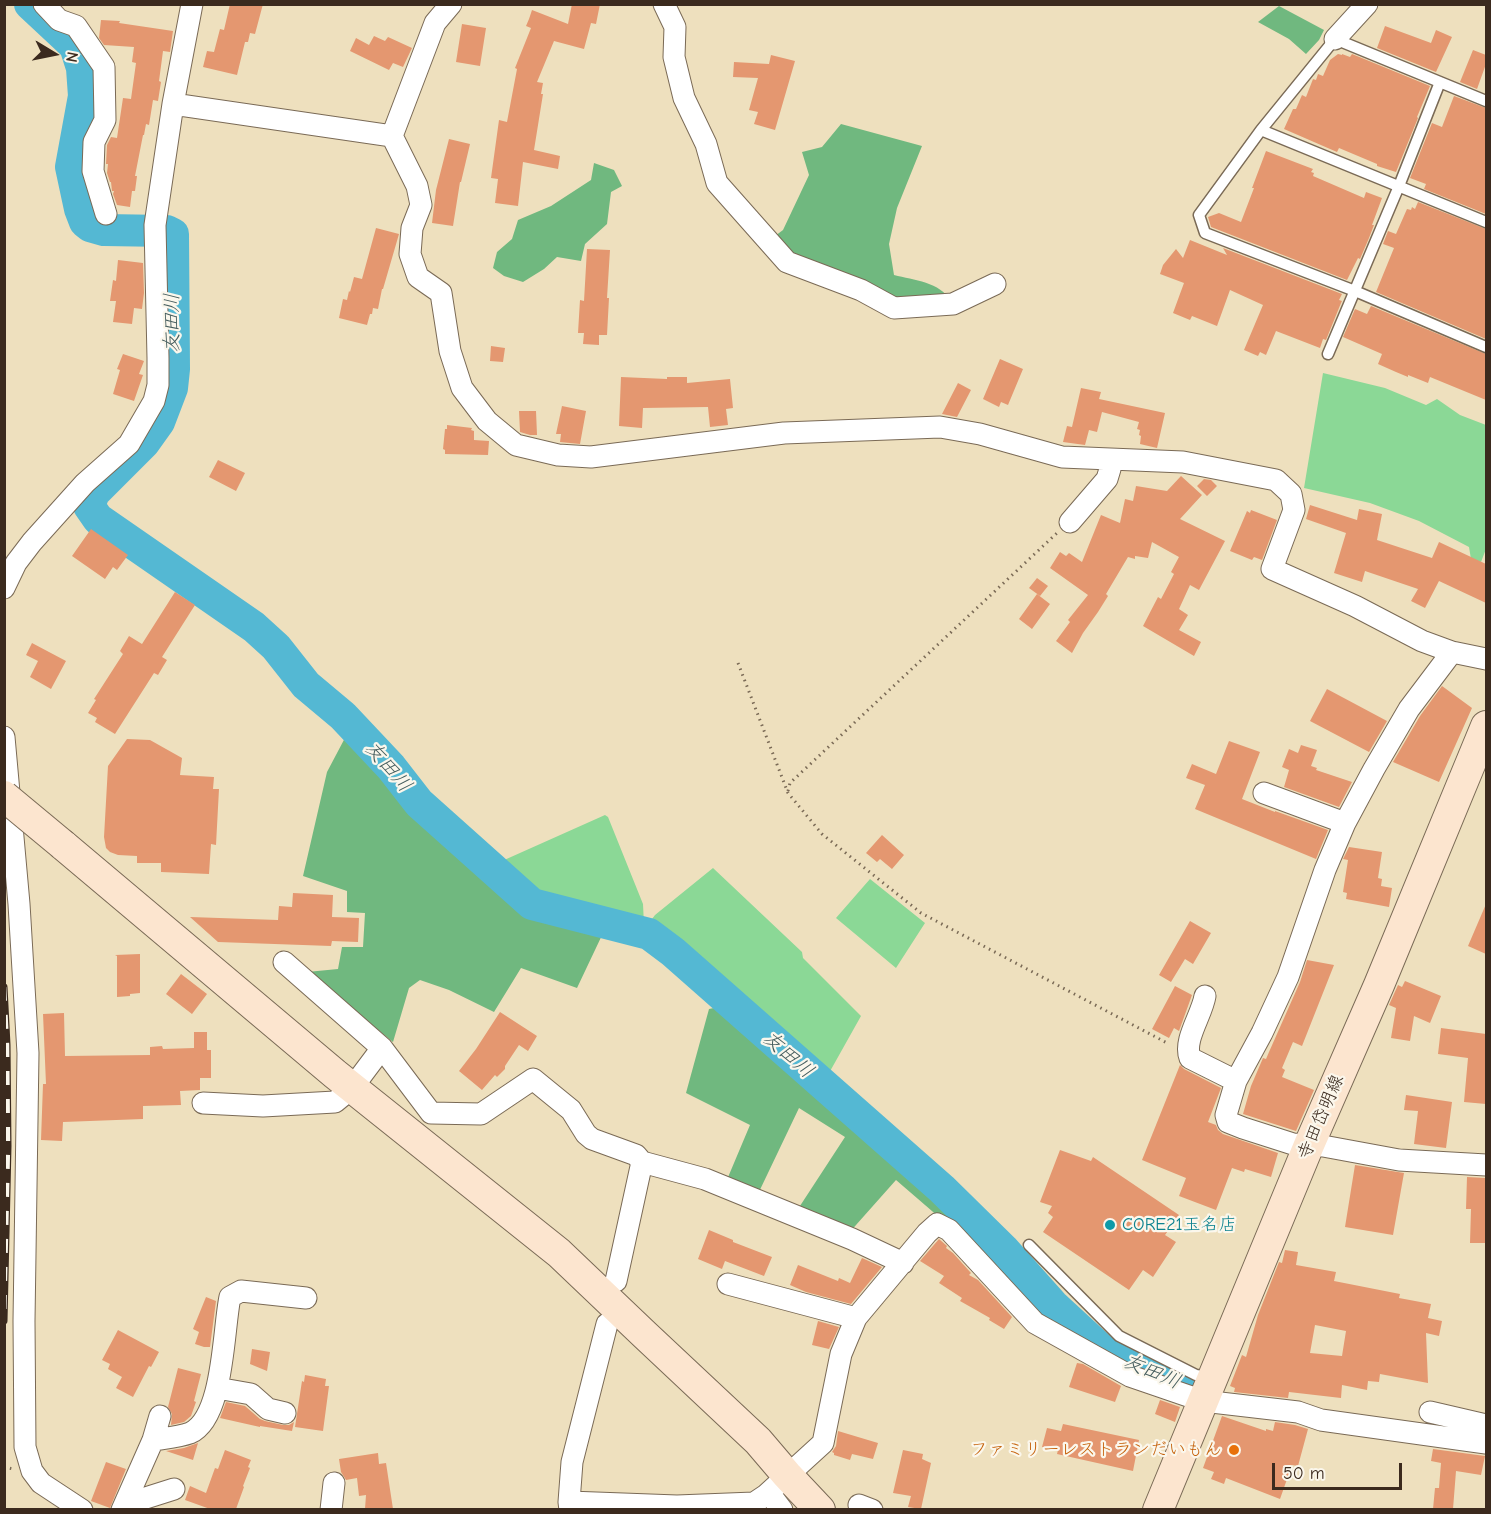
<!DOCTYPE html>
<html>
<head>
<meta charset="utf-8">
<style>
  body { margin:0 }
  #map { position:relative; width:1491px; height:1514px; overflow:hidden; background:#eee0be; font-family:"Comic Neue",sans-serif }
  canvas { display:block }
  .frame { position:absolute; inset:0; border:6px solid #3b2a1e; pointer-events:none }
  .north { position:absolute; left:24px; top:24px; width:60px; height:60px; -webkit-text-stroke:4px #fbf7ec; paint-order:stroke; rotate:100deg; font-size:16px; font-weight:700; line-height:24px; text-align:center; color:#3b2a1e }
  .north::after { content:''; display:block; margin:auto; width:21px; height:27px; background:#3b2a1e; clip-path:polygon(50% 0,100% 100%,50% 72%,0 100%) }
  .scale { position:absolute; left:1272px; top:1463px; width:130px; height:27px; box-sizing:border-box; border:3px solid #3b2a1e; border-top:0; padding-left:8px; font-size:18px; line-height:21px; white-space:nowrap; color:#3b2a1e; -webkit-text-stroke:4px #fbf7ec; paint-order:stroke }
</style>
</head>
<body>
<div id="map">
<canvas width="1491" height="1514"></canvas>
<div class="frame"></div>
<div class="north">N</div>
<div class="scale">50 m</div>
</div>
<script>
const ctx = document.querySelector('canvas').getContext('2d');
ctx.lineJoin = 'round';
function paint(path, color) {
  ctx.fillStyle = color;
  ctx.fill(path, 'evenodd');
}
function trace(path, color, width, dash) {
  ctx.strokeStyle = color;
  ctx.lineWidth = width;
  ctx.lineCap = dash ? 'butt' : 'round';
  ctx.setLineDash(dash || []);
  ctx.stroke(path);
}
function label(font, color, halo, rows, align = 'center') {
  ctx.font = font + ' "Comic Neue","Klee One",sans-serif';
  ctx.lineWidth = 4.5;
  ctx.setLineDash([]);
  ctx.textBaseline = 'middle';
  ctx.strokeStyle = halo;
  ctx.fillStyle = color;
  for (const [text, x, y, turn = 0] of rows) {
    ctx.save();
    ctx.translate(x, y);
    ctx.rotate((+turn || 0) * Math.PI / 180);
    ctx.textAlign = isNaN(turn) ? turn : align;
    if (halo) ctx.strokeText(text, 0, 0);
    ctx.fillText(text, 0, 0);
    ctx.restore();
  }
}
paint(new Path2D(`
  M1323,373l62,15 41,17 11,-6 23,16 26,10v124l-5,13 -10,-3 -2,-12 -50,-26 -49,-18 -66,-15z
  M605,815l3,2 35,87 1,21 -109,-25 -33,-39z
  M713,868l89,84 1,6 58,58 -37,66 -146,-129 -32,-26 9,-12z
  M870,879l55,44 -29,45 -60,-50z`), '#8bd896');
paint(new Path2D(`
  M1279,6l45,24 -5,10 -13,14 -17,-15 -31,-17z
  M841,124l81,22 -25,62 -8,36 5,31c20,5 46,7 57,26l-56,3 -107,-45 -13,-23 8,-6 26,-55 -7,-23 20,-5z
  M594,163l20,7 8,16 -11,6 -4,32 -22,20 -4,17 -24,-4 -13,12 -21,13 -19,-6 -11,-8 4,-16 15,-13 6,-19 33,-14 40,-26z
  M346,736l51,55 133,119 74,21 -27,57 -56,-20 -27,44 -45,-22 -29,-10 -11,8 -16,54 -86,-70 31,-3 4,-22h21l2,-34 -18,-1v-21l-44,-15 24,-104z
  M723,1006l24,18 78,67 149,134 -20,5 -58,-50 -48,54 -50,-25 47,-72 -46,-29 -42,88 -31,-14 24,-57 -64,-32 23,-84z`), '#70b87f');
trace(new Path2D(`
  M30,4l45,42 7,22 2,28 -13,71 9,42 5,13 5,4 14,4 63,1 6,3 1,135 -2,19 -13,34 -15,21 -50,50 -5,13 9,13 156,108 22,20 30,38 37,31 48,51 28,36 113,101 117,30 24,18 269,237 62,61 49,55 50,46 87,37`), '#54b8d3', 32);
paint(new Path2D(`
  M230,4h33l-8,30 -5,-1 -2,9h-3l-8,33 -34,-8 4,-16 7,1 6,-23 4,1z
  M572,4h28l-4,20 -5,-1 -7,26 -30,-8 -17,41 6,1 -2,11h2l-9,56 26,6 -2,13 -35,-7 -5,44 -23,-3 3,-24 -7,-1 8,-58 8,2 10,-53 -2,-1 16,-40 -5,-2 3,-7 3,-9 36,14z
  M101,20l19,1 -1,2 54,8 -3,21 -7,-1 -4,30 2,1 -3,19 -5,-1 -4,25 -3,-1 -2,11h-1l-8,41h2l-2,15h-3l-2,16 -13,-2 -4,-11 1,-3h-2l-1,-9h-1l-3,-9 1,-9h-2l1,-19 4,-8 6,1 6,-40 8,1 5,-36 -4,-1 2,-15 -30,-2 -5,-7z
  M462,24l24,4 -6,38 -24,-4z
  M1385,26l46,17 5,-13 16,7 -16,35 -59,-24z
  M374,36l11,5 3,-4 24,11 -9,19 -10,-4 -4,7 -39,-19 6,-13 13,7z
  M1473,50l13,5v9l-9,25 -17,-7z
  M1338,54l4,1v-1l8,3 2,-3 78,32 -13,31 1,1 -22,54 -19,-6v-2l-38,-16 -2,4 -53,-23 9,-20h3l6,-14 4,2 7,-18 3,1 2,-6 5,2 7,-16z
  M771,55l24,6 -20,69 -21,-6 4,-12 -9,-2 9,-32 -25,-1 1,-15 35,2z
  M1454,96l32,12v106l-62,-25 2,-5 -16,-6 22,-55 10,4z
  M449,139l21,5 -9,38h-1l-7,44 -21,-3 4,-33z
  M1266,151l47,18 -2,3 3,1 -1,3 51,22 2,-6 16,6 -10,27h2l-5,13 -9,21 -2,-1 -11,22 -136,-53 -3,-10 11,-4 22,9 13,-34h-2z
  M1418,202l68,27v110l-110,-47 18,-44 -11,-4 5,-13 8,3 11,-25 4,1 1,-3 3,2z
  M376,228l23,6 -16,55h-1l-4,20 -5,-1 -1,6h-2l-3,11 -28,-7 4,-19 4,1 2,-9 1,1 4,-15 8,2z
  M1190,240l37,15 -4,-7 119,46 -3,6 3,1 -1,2 -15,37 -3,-1 -3,9 -44,-17 -10,24 -6,-3 -2,4 -14,-6 19,-45 -33,-15 -13,36 -25,-10 -2,4 -17,-7 11,-30 -24,-9 3,-9 13,-16 7,9z
  M587,249l23,1 -3,48h2l-2,37h-8v10l-16,-1 1,-11h-6l2,-33 4,1z
  M118,260l25,3 1,30 -2,16 -8,-1 -2,16 -19,-2 3,-21h-6l3,-21 3,1z
  M1371,306l115,48v46l-56,-23 -2,6 -20,-8v2l-12,-5 -18,-8 4,-10 -39,-17 12,-28 12,5z
  M491,346l14,2 -2,14 -13,-1z
  M123,354l21,7 -5,13 4,1 -9,26 -21,-7 7,-24 -3,-1z
  M1000,359l23,10 -15,36 -7,-3 -2,5 -16,-8z
  M621,377l46,2v-2h20v6l43,-4 3,29 -7,1 2,16 -18,2 -2,-20 -65,1 -1,20 -23,-2z
  M958,383l13,7 -14,27 -15,-3z
  M1081,388l20,4 -2,7 66,14 -8,35 -17,-4 1,-8 -2,-1 1,-5 -3,-1 2,-7 -37,-10 -5,20 -8,-2 -4,15 -22,-3 4,-16 5,1z
  M562,406l24,5 -6,33 -20,-2 1,-8h-5z
  M519,411h17l1,24h-7l-10,-3z
  M447,425l25,3 -1,2 3,1v9l15,1 -1,14 -43,-1v-4l-2,-1 2,-20h2z
  M218,460l27,13 -9,18 -27,-14z
  M1181,476l21,19 -22,24 45,22 -26,49 -9,-5 -11,24 9,6 -9,15 22,12 -7,14 -51,-30 15,-29 3,2 13,-25 -3,-2 8,-15 -27,-15 -4,16 -13,-2v3l-7,-2 -22,37 2,2 -10,16 -15,21 -11,20 -16,-12 14,-19 -2,-2 20,-25 -38,-27 10,-16 6,4 3,-3 13,9 19,-47 19,8 5,-24 8,2 3,-15 31,5z
  M1204,479l7,1 6,6 -10,10 -10,-10z
  M1310,505l47,15 2,-11 23,5 -5,26 55,18 7,-16 47,22v39l-47,-22 -14,27 -14,-7 7,-12 -53,-18 -3,11 -28,-9 12,-40 -40,-14z
  M1251,510l26,10 -15,40 -8,-3 -2,3 -22,-9 17,-40 3,2z
  M91,529l37,26 -11,15 -4,-3 -8,12 -33,-23z
  M1037,578l11,8 -8,10 -11,-8z
  M175,592l20,13 -33,52 5,3 -9,15 -4,-2 -39,61 -20,-12 2,-4 -9,-5 8,-13 -2,-1 29,-45 -3,-3 9,-15 13,8z
  M1037,594l13,10 -18,25 -13,-10z
  M32,643l34,18 -15,28 -21,-12 8,-16 -12,-6z
  M1442,686l30,22 -33,74 -46,-20 27,-46z
  M1327,689l60,32 -18,31 -59,-31z
  M127,739l23,1 32,18 -2,17 34,2 -1,12h6l-3,56 -5,-1 -2,30 -48,-2v-9h-24v-7l-19,-1 -8,-3 -4,-4 -2,-11 4,-71z
  M1229,741l31,11 -18,47 33,13v-1l53,19 -12,29 -121,-50 10,-24 -19,-7 6,-14 24,10z
  M1301,745l16,5 -6,16 6,2 -1,2 36,12 -13,25 -55,-20 5,-17 -7,-3 7,-18 9,4z
  M882,835l22,20 -12,14 -12,-10 -3,3 -11,-9z
  M1349,847l33,5 -4,26 4,1 -1,7 11,2 -3,19 -43,-8 1,-6 -4,-1 5,-32 -5,-1z
  M293,893l40,2 -1,22 27,1 -1,24 -26,-1 -1,5 -113,-4 -28,-25 88,3 1,-14 13,1z
  M1486,904v50l-18,-8z
  M1190,921l21,12 -18,31 -8,-5 -14,23 -12,-7z
  M140,954v39l-10,1v2l-13,1v-41l-2,-1z
  M1307,960l27,5 -32,81 -9,-4 -11,26 3,2 -3,7 32,13 -18,41 -53,-17 8,-28 12,-28 3,1 3,-7 31,-70z
  M181,974l26,20 -15,20 -26,-20z
  M1405,981l36,15 -11,27 -16,-7 -4,25 -19,-3 5,-30 -7,-3 9,-20 4,2z
  M1175,986l17,9 -13,36 -5,-3 -5,10 -17,-9z
  M500,1012l37,24 -9,15 -9,-6 -14,21v3l-8,8 -2,-2 -13,15 -23,-19 17,-22z
  M64,1013l1,43 85,-1v-8l12,-1 1,3 31,-1v-16h13v18h4v28h-11v12l-20,1 1,14 -38,1v13l-80,3 -1,19 -21,-1 2,-56h3l-3,-70z
  M1441,1028l45,6v70l-22,-2 4,-44 -30,-4z
  M1180,1065l4,4 37,19 -13,34 8,3 2,5 5,4 55,19 -7,24 -26,-8 -1,3 -12,-4 -16,42 -37,-14 7,-18 -44,-18z
  M1406,1095l46,7 -6,46 -32,-4 4,-33 -14,-1z
  M1060,1150l31,11 2,-4 86,58 -14,20 11,7 -23,35 -10,-7 -14,20 -86,-58 10,-15 -5,-4 4,-7 -12,-4z
  M1355,1165l49,8 -11,62 -48,-8z
  M1467,1177l19,1v65h-16l1,-34h-5z
  M709,1230l24,10v2l39,15 -8,19 -39,-15 -3,8 -24,-10z
  M939,1239l8,7 -1,2 7,5 18,20 -2,2 9,5 34,37 -8,12 -15,-9 1,-2 -30,-17 2,-3 -23,-15 5,-7 -24,-15z
  M1285,1250l13,2 -2,13 40,7 -2,9 66,13 -1,4 32,6 -3,14 14,3 -3,15 -13,-3 2,50 -48,-9 -1,8 -11,-1 -1,9 -25,-5 -1,13 -52,-6 -1,6 -54,-6 1,-4 -5,-2 12,-31 4,2 12,-42 21,-53 3,1zM1315,1325l31,6 -4,25 -32,-3z
  M862,1258l20,9 -31,37 -45,-12 -16,-7 8,-20 40,16 1,-3 11,5z
  M206,1297l10,4 -6,46h-6l-9,-3 4,-12 -6,-3z
  M818,1321l21,6 -10,22 -17,-4z
  M118,1330l41,22 -8,15 -2,-1 -16,31 -17,-9 6,-11 -14,-8 2,-5 -8,-4z
  M252,1349l18,3 -3,19 -17,-7z
  M1077,1363l6,1 38,22 -6,16 -46,-15z
  M178,1368l23,6 -7,27 2,1 -5,14 -7,6 -13,3 1,-11 -4,-7z
  M305,1375l21,4 -1,7h4l-6,45 -28,-4 7,-46 2,1z
  M1160,1400l20,7 -5,15 -20,-8z
  M226,1402l19,4 15,13 5,2 18,4h6l5,-3 -2,9 -32,-5v1l-40,-9z
  M1222,1416l44,15v-2l7,2 2,-9 20,3 13,4 -10,37 -6,-1 -12,34 -54,-21 -2,6 -13,-5 3,-7 -11,-4z
  M1063,1424l76,16 -6,31 -76,-17 1,-4 -16,-3 5,-19 14,3z
  M838,1431l40,12 -5,16 -21,-5 -2,6 -16,-5v-2l-2,-1 4,-6z
  M198,1443l-5,17 -27,-9 18,-3z
  M1433,1449l52,7 -4,19 -25,-4 -3,38h-20l2,-21h4l2,-25 -10,-2z
  M225,1450l26,10 -3,7 2,1 -7,18 1,1 -8,22h-26l-25,-9 5,-14 16,7 9,-25 3,1z
  M903,1450l20,4 -1,5 9,4 -10,46 -13,-2 3,-11 -18,-3z
  M378,1453l1,11 7,-1 7,46h-28l1,-14 -7,1 -2,-18 -11,2 -5,-8 -2,-13z
  M106,1462l20,7 -16,39 -19,-7z`), '#e49770');
const lane = new Path2D(`
  M1486,101l-151,-62 -74,91 -62,85 6,18 150,58 131,56
  M1261,130l225,92
  M1328,354l71,-168 41,-104
  M1029,1245l90,91 77,39 16,3`);
const street = new Path2D(`
  M44,4l15,16 17,6 28,41 1,53 -11,22 -1,29 13,43
  M451,4l-16,19 -43,113 25,50 4,19 -9,23 -2,26 8,23 23,16 9,58 12,37 25,33 29,24 42,10 33,2 193,-24 156,-6 40,7 82,23 121,5 93,18 15,14 3,16 -22,59 83,37 67,35 30,11 34,7
  M664,4l11,23 -1,30 10,41 22,46 11,39 70,79 74,28 33,18 59,-4 42,-20
  M1335,39l32,-35
  M173,104l219,32
  M1070,522l37,-43 3,-10 -1,-9
  M4,588l12,-25 16,-21 53,-59 44,-39 25,-43 4,-16v-27l-3,-133 18,-121 19,-100
  M1452,652l-43,57 -35,60 -29,54 -20,47 -37,107 -26,56 -26,48 -10,34 2,7 15,6 50,16 30,2 76,14 87,5
  M4,737l15,167 9,149 -4,268 1,126 7,24 9,12 41,27
  M1264,793l81,30
  M284,962l98,86 49,65 50,1 52,-35 38,31 15,24 6,5 44,16 6,7 63,17 147,60 51,24
  M1205,996c-3,19 -22,44 -15,62l46,23
  M203,1103l60,3 72,-4 17,-14 30,-40
  M616,1281l26,-119
  M728,1284l128,34
  M217,1388l34,6 17,15 17,4
  M1430,1412l56,13
  M153,1440c12,-2 26,-3 37,-7 34,-15 33,-103 40,-136l11,-6 65,7
  M769,1493l13,17
  M127,1499l6,3 41,-13
  M569,1502l108,4 77,-3 12,-8 57,-52 18,-89 15,-36 71,-85 10,-9 12,6 86,93 95,53 73,25 95,11 23,8 165,23
  M859,1505l13,5
  M122,1510l31,-70 7,-24
  M331,1510l3,-27
  M570,1510l-1,-8 3,-40 35,-138`);
const secondary = new Path2D(`
  M63,845l272,229 224,179 85,81 114,107 29,34 33,35
  M1158,1510l151,-365 70,-160 107,-259`);
trace(lane, '#7a6a56', 13);
trace(street, '#7a6a56', 23);
trace(secondary, '#7a6a56', 32);
trace(new Path2D(`
  M738,663l50,130 34,41 99,79 248,131
  M788,791l2,-8 267,-250
  M4,1467l9,2`), '#7a6a56', 3, [1.5, 4.5]);
trace(lane, '#fff', 10);
trace(street, '#fff', 21);
trace(secondary, '#fce5cf', 30);
const rail = new Path2D(`
  M4,987l3,58 1,101 -4,175`);
trace(rail, '#3b2a1e', 7);
trace(rail, '#fbf7ec', 4.5, [14]);
const secondaryBridge = new Path2D(`
  M4,796l59,49`);
trace(secondaryBridge, '#7a6a56', 32, []);
trace(secondaryBridge, '#fce5cf', 30);
for (const [x, y, r, color] of [
  [1110,1225,6,"#0f9aa8"],
  [1234,1450,6,"#e8710a"]
]) {
  const dot = new Path2D();
  dot.arc(x, y, r, 0, 2 * Math.PI);
  ctx.fillStyle = color;
  ctx.fill(dot);
  trace(dot, '#fbf7ec', 2);
}
label('18px', '#3b2a1e', '#fbf7ec', [
  ["寺田岱明線",1321,1117,-67]
]);
label('18px', '#0d838f', '#fbf7ec', [
  ["CORE21玉名店",1122,1225]
], 'left');
label('18px', '#c56008', '#fbf7ec', [
  ["ファミリーレストランだいもん",1222,1450]
], 'right');
label('italic 20px', '#445c5d', '#fbf7ec', [
  ["友田川",172,323,-90],
  ["友田川",388,767,49],
  ["友田川",788,1055,41],
  ["友田川",1152,1372,23]
]);
</script>
</body>
</html>
